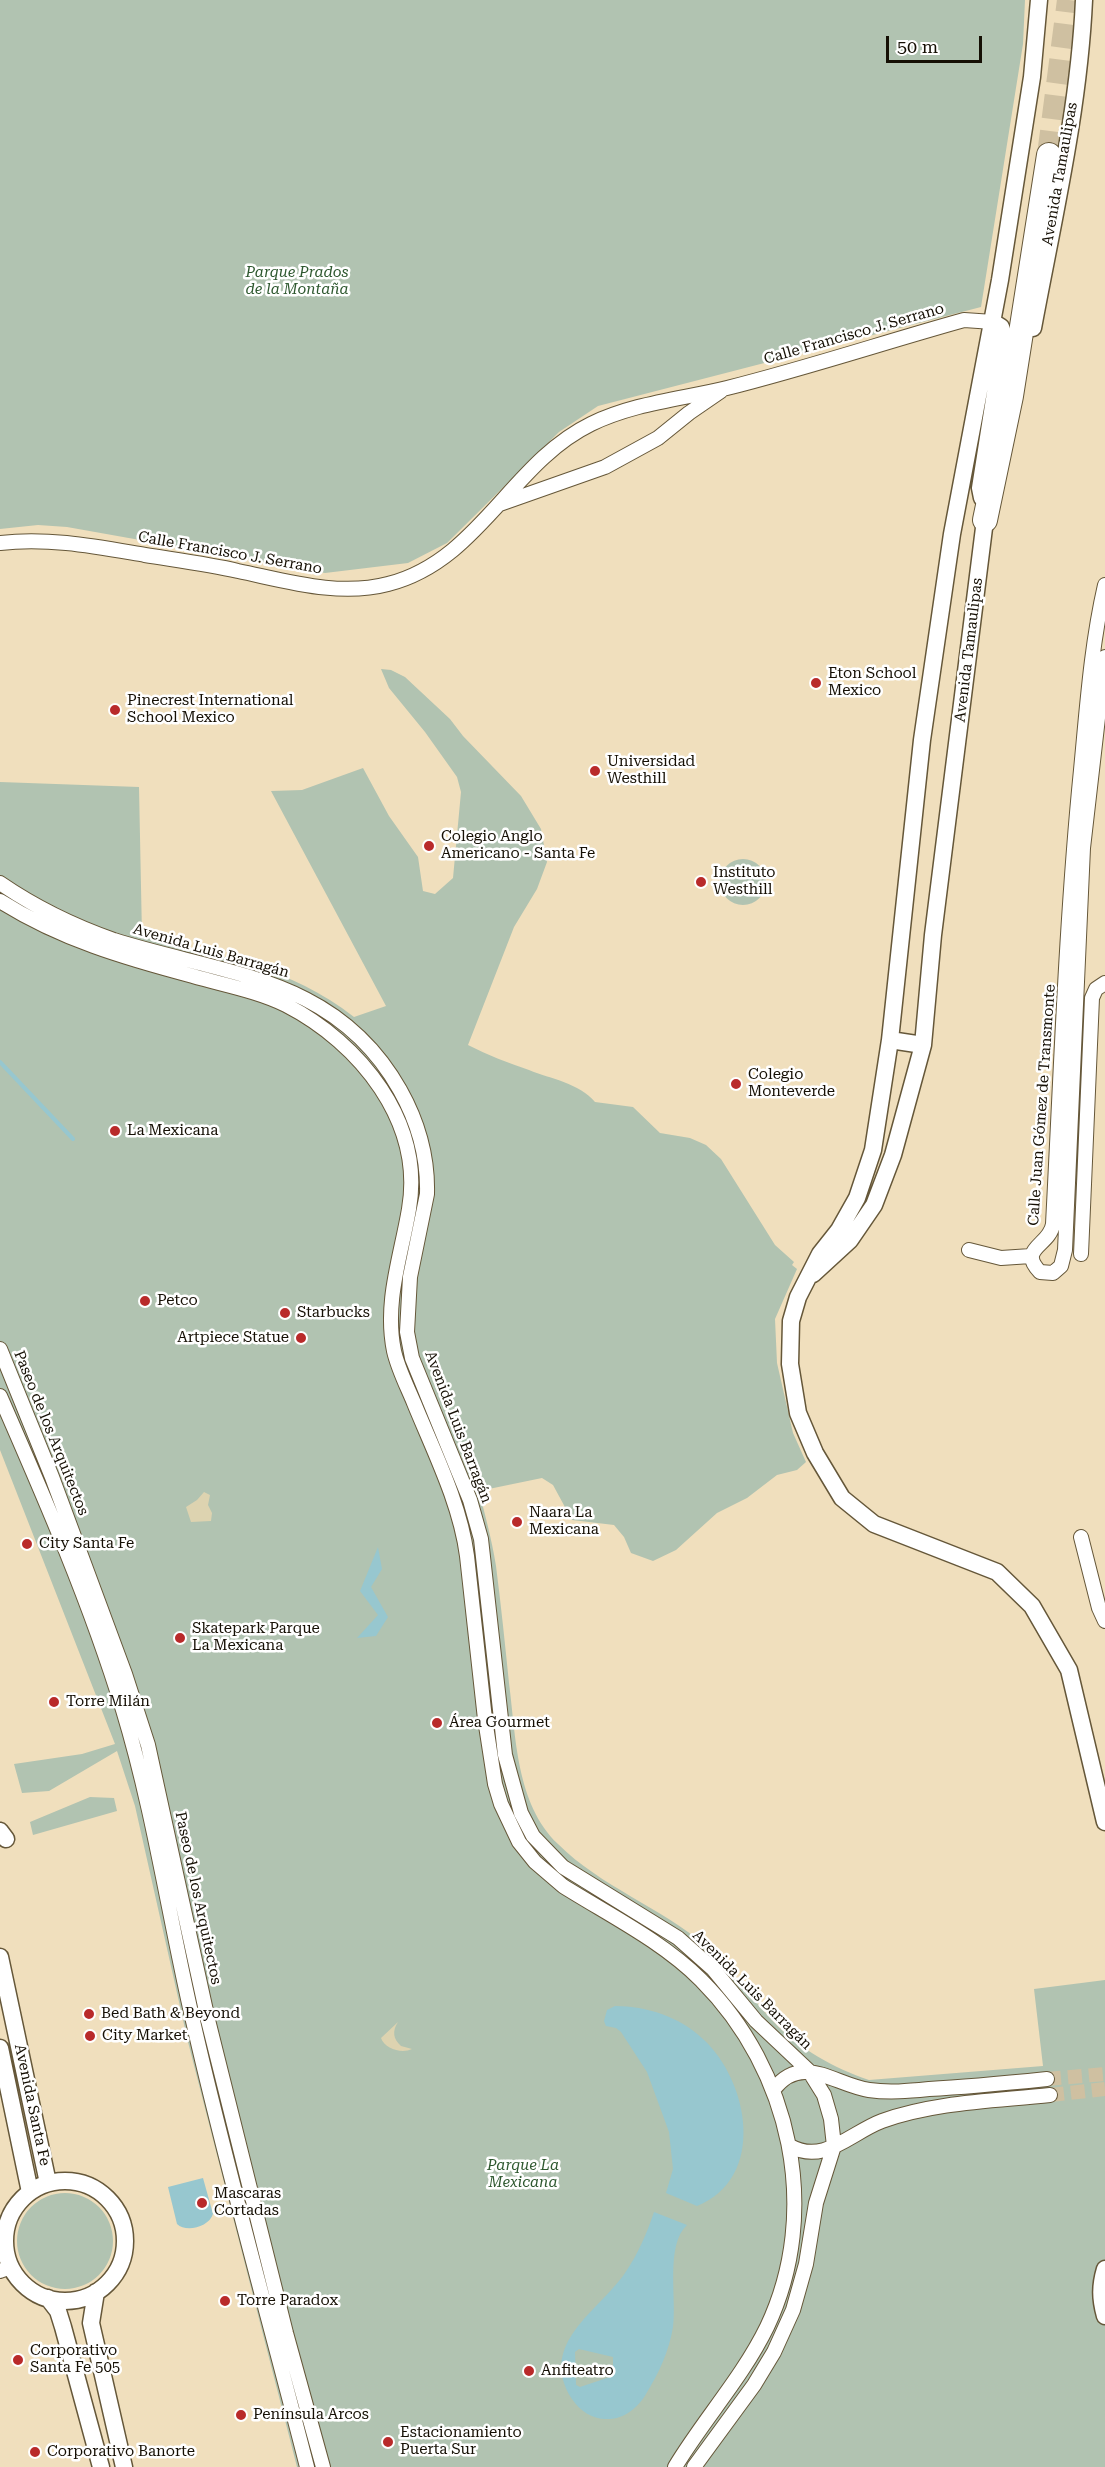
<!DOCTYPE html>
<html>
<head>
<meta charset="utf-8">
<style>
  body { margin:0 }
  #map { position:relative; width:1105px; height:2467px; overflow:hidden; background:#f0dfbd; font-family:"Roboto Serif",serif }
  canvas { display:block }
  .scale { position:absolute; left:886px; top:36px; width:96px; height:27px; box-sizing:border-box; border:3px solid #150f04; border-top:0; padding-left:8px; font-size:18px; line-height:21px; white-space:nowrap; color:#150f04; -webkit-text-stroke:4px #fff; paint-order:stroke }
</style>
</head>
<body>
<div id="map">
<canvas width="1105" height="2467"></canvas>
<div class="scale">50 m</div>
</div>
<script>
const ctx = document.querySelector('canvas').getContext('2d');
ctx.lineJoin = 'round';
function paint(path, color) {
  ctx.fillStyle = color;
  ctx.fill(path, 'evenodd');
}
function trace(path, color, width, dash) {
  ctx.strokeStyle = color;
  ctx.lineWidth = width;
  ctx.lineCap = dash ? 'butt' : 'round';
  ctx.setLineDash(dash || []);
  ctx.stroke(path);
}
function label(font, color, halo, rows, align = 'center') {
  ctx.font = font + ' "Roboto Serif",serif';
  ctx.lineWidth = 5;
  ctx.setLineDash([]);
  ctx.textBaseline = 'middle';
  ctx.strokeStyle = halo;
  ctx.fillStyle = color;
  for (const [text, x, y, turn = 0] of rows) {
    ctx.save();
    ctx.translate(x, y);
    ctx.rotate((+turn || 0) * Math.PI / 180);
    ctx.textAlign = isNaN(turn) ? turn : align;
    if (halo) ctx.strokeText(text, 0, 0);
    ctx.fillText(text, 0, 0);
    ctx.restore();
  }
}
paint(new Path2D(`
  M0,0h1025l-2,44 -42,263 -383,99 -39,26 -112,111 -39,20 -83,10 -258,-46 -29,-2 -38,4z
  M381,669l10,1 14,7 45,42 13,17 58,60 20,33 6,33 -10,27 -23,38 -46,118c20,10 40,18 61,25 22,9 50,13 66,32l38,5 27,26 30,5 16,7 15,14 54,86 19,17 -2,3 5,4 -22,50 2,44 16,70 13,29 -9,8 -20,5 -30,23 -30,15 -41,37 -23,11 -22,-8 -7,-16 -10,-12 -42,-5 -19,-35 -11,-7 -63,13c6,24 13,49 17,75 5,39 9,78 13,117 7,54 7,121 49,161 43,43 103,63 149,103 26,23 43,50 66,74 26,28 61,47 96,59l174,-14 -9,-77 71,-9v284l-4,53 4,7v143h-808l-109,-425 -53,-236 -18,-55 -68,40 -27,2 -8,-29 68,-10 33,-10 -115,-294v-668l139,5 3,149c76,20 149,31 212,81l32,-11 -115,-215 31,-1 61,-22 26,48 29,41 5,34 12,3 18,-16 8,-86 -4,-15 -32,-45 -36,-44z
  M720 882a23 23 0 1 1 46 0a23 23 0 1 1-46 0Z
  M90,1797l24,1 3,13 -84,24 -3,-13z
  M17 2241a48 48 0 1 1 96 0a48 48 0 1 1-96 0Z`), '#b1c3b1');
paint(new Path2D(`
  M204,1492l6,3 -2,10 4,8 -1,8 -20,1 -5,-15 11,-7z
  M398,2022c-6,9 -5,17 3,24l11,3c-10,5 -27,0 -31,-11z`), '#ddd3b0');
paint(new Path2D(`
  M378,1547l4,22 -11,18 17,30 -12,19 -19,2 21,-23 -18,-24z
  M615,2006c32,0 65,11 88,33 46,42 64,139 -6,167l-31,-13 7,-24 -4,-37 -22,-60 -26,-40 -5,-4 -10,-2 -2,-5 3,-11z
  M203,2178l10,36c-4,13 -27,19 -36,10l-9,-37z
  M654,2212l33,13c-22,20 -10,74 -14,102 -4,24 -14,46 -27,67 -8,14 -23,26 -40,25 -14,0 -26,-8 -34,-20 -35,-55 26,-87 53,-126 13,-19 22,-40 29,-61zM579,2349l34,8v19l-33,11 -4,-2 -1,-33z`), '#97c7cf');
trace(new Path2D(`
  M0,1062l73,77`), '#97c7cf', 4);
trace(new Path2D(`
  M1047,2079l58,-5
  M1050,2095l55,-6`), '#cfc0a1', 14, [14, 7]);
trace(new Path2D(`
  M1049,155l20,-155`), '#cfc0a1', 24, [24, 12]);
const minor = new Path2D(`
  M500,504l105,-37 53,-29 31,-25 32,-22
  M0,543c49,-6 98,4 145,12 31,5 63,9 93,16 49,10 101,26 150,13 91,-23 123,-121 203,-160 43,-21 91,-25 136,-36 80,-20 158,-46 237,-68l29,2
  M1105,585c-14,61 -18,123 -24,185 -15,151 -20,303 -28,454 -3,22 -36,24 -13,48l13,1 8,-7 4,-16 18,-402 22,-191
  M0,883c35,24 74,43 114,57 110,35 222,36 286,150 18,32 28,67 27,104l-17,83 -3,55 5,26 58,142 11,39 24,216 16,58 12,23 30,31 115,71 35,31 43,52 53,50 15,24 7,24 3,27 -18,57 -10,61 -13,46 -19,42 -20,33 -60,82
  M0,901c60,38 125,57 193,75 31,9 65,15 93,29 74,38 138,117 123,204 -8,48 -25,93 -15,142 4,18 13,35 20,52 20,49 46,100 53,153l18,163 10,65 6,20 18,38 16,20 28,24c46,29 99,55 138,94 90,90 121,231 66,347 -25,51 -63,92 -92,140
  M969,1250l32,8 30,-2
  M1081,1254l11,-256 4,-9 9,-6
  M0,1349l52,128 73,197 23,71 60,275 78,313 37,134
  M0,1396c45,103 90,206 123,314 31,102 46,208 70,311 34,150 76,297 114,446
  M1081,1537l18,71 6,13
  M774,2089c28,-36 59,-5 95,1 20,3 40,1 60,-1 39,-2 79,-6 118,-10
  M790,2146c34,19 60,-13 92,-25 53,-19 113,-20 168,-26
  M0,2249l5,-2
  M0,2271l11,-4`);
const tertiary = new Path2D(`
  M1039,0l-7,77 -32,203 -48,254 -30,206 -32,300 -17,110 -16,48 -18,32 -19,24 -22,43 -7,24 -1,43 8,49 17,40 27,45 32,26 123,48 35,34 37,64 36,152
  M1033,328c20,-108 46,-218 51,-328
  M982,498l-2,-10 24,-152 -3,-9 -8,-5
  M890,1040l33,5
  M813,1274l37,-34 24,-35 19,-50 30,-110 10,-110 52,-415 3,-10
  M0,1831l6,8
  M0,1957l48,226
  M0,2048l30,144
  M5 2241a60 60 0 1 1 120 0a60 60 0 1 1-120 0Z
  M1105,2269c-5,17 -5,29 0,47
  M96,2292l-5,31 33,144
  M48,2298l10,13 5,16 38,140`);
const motorway = new Path2D(`
  M985,520l26,-124 38,-241`);
trace(minor, '#655739', 16);
trace(tertiary, '#655739', 19);
trace(motorway, '#655739', 26);
trace(minor, '#fff', 14);
trace(tertiary, '#fff', 16);
trace(motorway, '#fff', 24);
for (const [x, y, r, color] of [
  [816,683,6,"#b92a2a"],
  [115,710,6,"#b92a2a"],
  [595,771,6,"#b92a2a"],
  [429,846,6,"#b92a2a"],
  [701,882,6,"#b92a2a"],
  [736,1084,6,"#b92a2a"],
  [115,1131,6,"#b92a2a"],
  [145,1301,6,"#b92a2a"],
  [285,1313,6,"#b92a2a"],
  [301,1338,6,"#b92a2a"],
  [517,1522,6,"#b92a2a"],
  [27,1544,6,"#b92a2a"],
  [180,1638,6,"#b92a2a"],
  [54,1702,6,"#b92a2a"],
  [437,1723,6,"#b92a2a"],
  [89,2014,6,"#b92a2a"],
  [90,2036,6,"#b92a2a"],
  [202,2203,6,"#b92a2a"],
  [225,2301,6,"#b92a2a"],
  [18,2360,6,"#b92a2a"],
  [529,2371,6,"#b92a2a"],
  [241,2415,6,"#b92a2a"],
  [388,2442,6,"#b92a2a"],
  [35,2452,6,"#b92a2a"]
]) {
  const dot = new Path2D();
  dot.arc(x, y, r, 0, 2 * Math.PI);
  ctx.fillStyle = color;
  ctx.fill(dot);
  trace(dot, '#fff', 2);
}
label('15px', '#150f04', '#fff', [
  ["Avenida Tamaulipas",1060,174,-80],
  ["Calle Francisco J. Serrano",854,334,-16],
  ["Calle Francisco J. Serrano",230,553,10],
  ["Avenida Tamaulipas",969,650,-83],
  ["Avenida Luis Barragán",211,951,16],
  ["Calle Juan Gómez de Transmonte",1042,1105,-86],
  ["Avenida Luis Barragán",458,1427,69],
  ["Paseo de los Arquitectos",51,1433,68],
  ["Paseo de los Arquitectos",198,1898,78],
  ["Avenida Luis Barragán",752,1990,45],
  ["Avenida Santa Fe",32,2105,78]
]);
label('italic 15px', '#2e582f', '#fff', [
  ["Parque Prados",297,273],
  ["de la Montaña",297,290],
  ["Parque La",523,2166],
  ["Mexicana",523,2183]
]);
label('15px', '#150f04', '#fff', [
  ["Eton School",828,674],
  ["Mexico",828,691],
  ["Pinecrest International",127,701],
  ["School Mexico",127,718],
  ["Universidad",607,762],
  ["Westhill",607,779],
  ["Colegio Anglo",441,837],
  ["Americano - Santa Fe",441,854],
  ["Instituto",713,873],
  ["Westhill",713,890],
  ["Colegio",748,1075],
  ["Monteverde",748,1092],
  ["La Mexicana",127,1131],
  ["Petco",157,1301],
  ["Starbucks",297,1313],
  ["Artpiece Statue",289,1338,"right"],
  ["Naara La",529,1513],
  ["Mexicana",529,1530],
  ["City Santa Fe",39,1544],
  ["Skatepark Parque",192,1629],
  ["La Mexicana",192,1646],
  ["Torre Milán",66,1702],
  ["Área Gourmet",449,1723],
  ["Bed Bath & Beyond",101,2014],
  ["City Market",102,2036],
  ["Mascaras",214,2194],
  ["Cortadas",214,2211],
  ["Torre Paradox",237,2301],
  ["Corporativo",30,2351],
  ["Santa Fe 505",30,2368],
  ["Anfiteatro",541,2371],
  ["Península Arcos",253,2415],
  ["Estacionamiento",400,2433],
  ["Puerta Sur",400,2450],
  ["Corporativo Banorte",47,2452]
], 'left');
</script>
</body>
</html>
